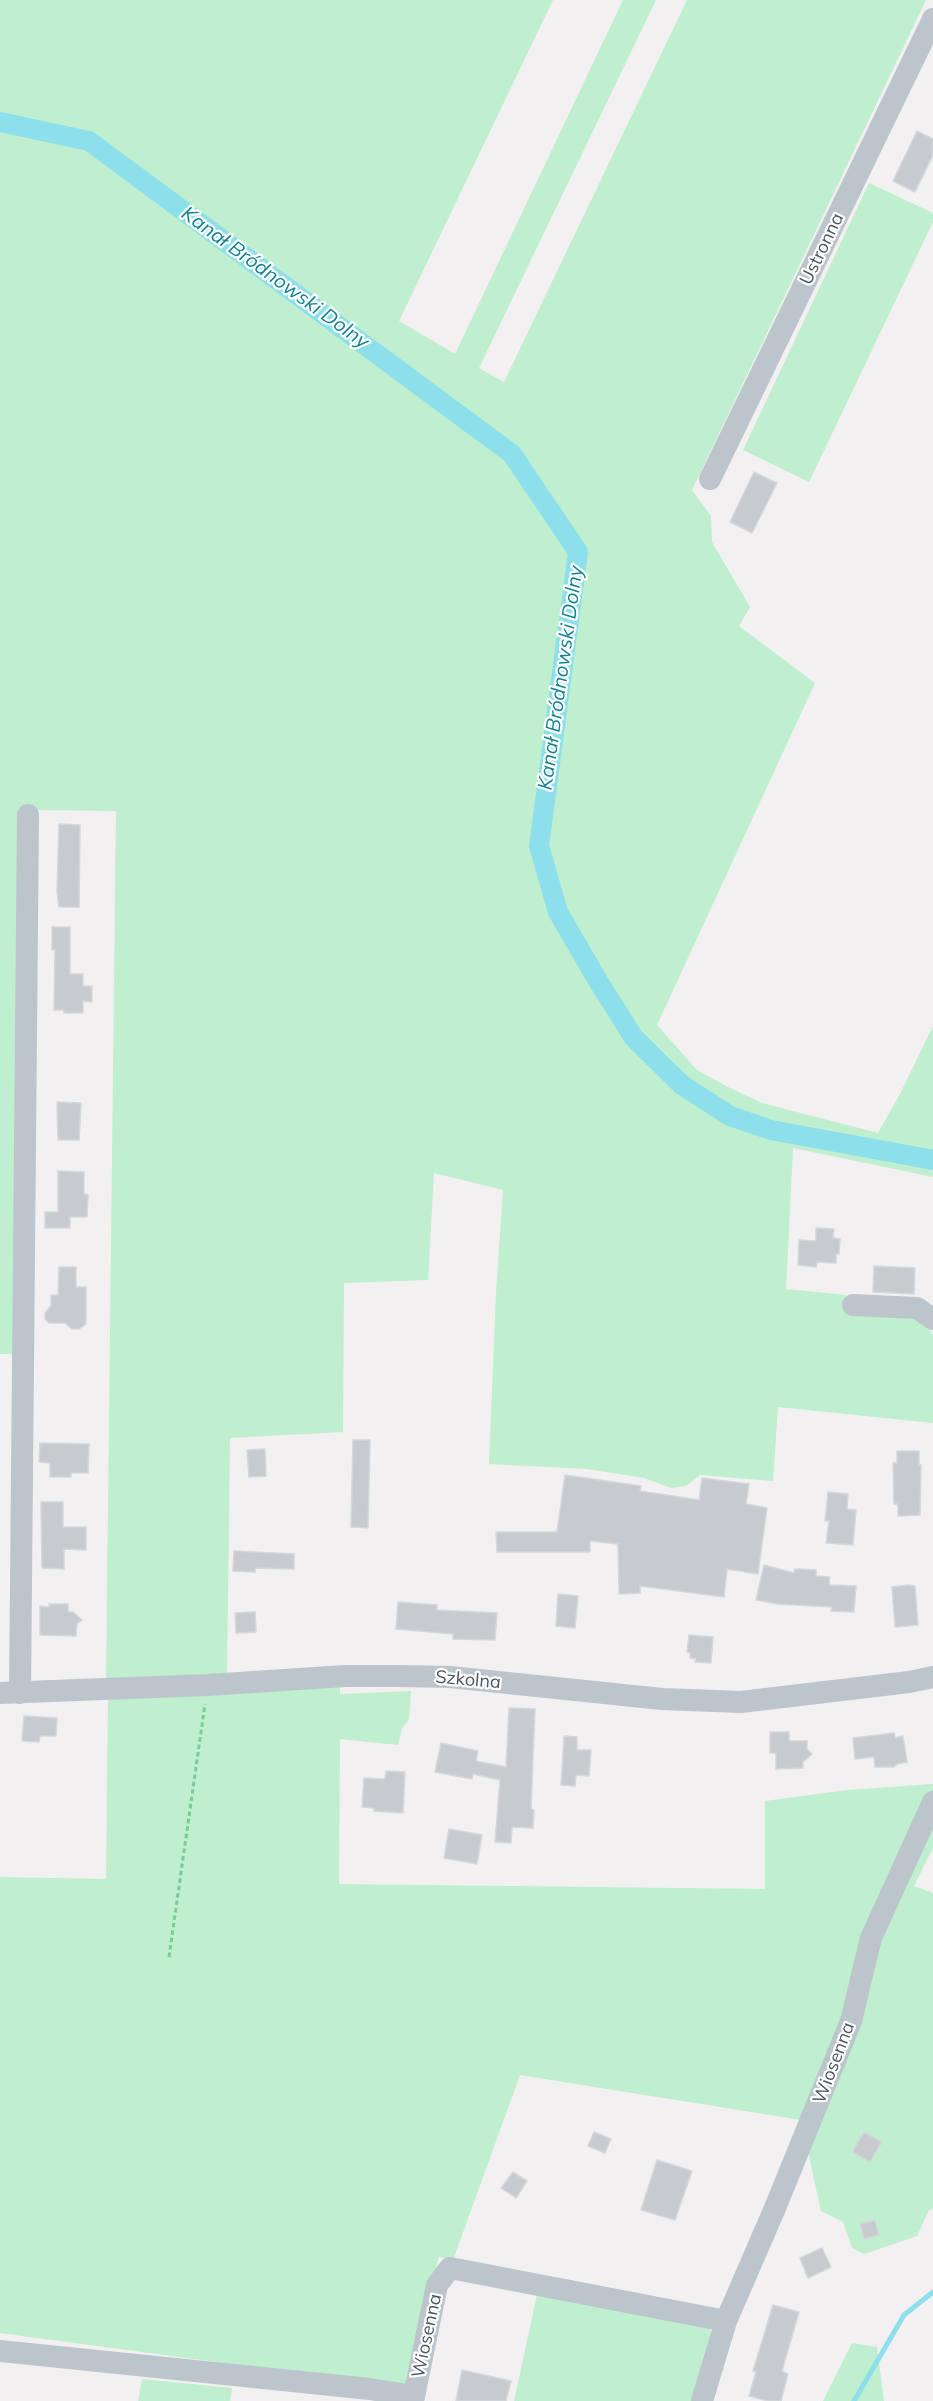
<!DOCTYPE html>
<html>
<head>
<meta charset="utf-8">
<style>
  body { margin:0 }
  canvas { display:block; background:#f2f0f0 }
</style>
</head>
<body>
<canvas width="933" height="2401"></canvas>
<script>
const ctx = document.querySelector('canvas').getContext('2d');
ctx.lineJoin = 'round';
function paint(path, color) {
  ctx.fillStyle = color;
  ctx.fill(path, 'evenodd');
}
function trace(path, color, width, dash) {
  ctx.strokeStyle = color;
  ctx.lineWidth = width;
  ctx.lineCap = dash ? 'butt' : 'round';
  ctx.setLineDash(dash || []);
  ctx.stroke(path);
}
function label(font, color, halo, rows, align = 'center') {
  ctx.font = font + ' Mulish,sans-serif';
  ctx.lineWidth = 4.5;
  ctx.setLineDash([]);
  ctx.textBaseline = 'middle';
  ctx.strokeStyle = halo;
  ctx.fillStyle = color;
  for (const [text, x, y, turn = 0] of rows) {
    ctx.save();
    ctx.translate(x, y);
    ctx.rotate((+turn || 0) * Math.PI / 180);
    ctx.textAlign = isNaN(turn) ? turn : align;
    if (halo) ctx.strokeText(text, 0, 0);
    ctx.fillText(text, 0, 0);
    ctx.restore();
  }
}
paint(new Path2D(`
  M0,0h553l-154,321 56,33 168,-354h33l-177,368 25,14 183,-382h239l-234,490 19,26 1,26 38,65 -11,19 76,57 -158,342 40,45 31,17 34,16 116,30 23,-41 32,-66v151l-140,-29 -7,141 60,6 -3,14 71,6 14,10 5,11v87l-155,-16 -5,74 -73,-6 -14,11 -15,2 -27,-10 -57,-9 -98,-5 7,-170 7,-104 -69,-17 -6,107 -84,3 -1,149 -113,6 -3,238 -121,5 10,-870 -94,-1 -7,544h-15z
  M869,183l64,30v9l-124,260 -66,-32z
  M340,1686v8l71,-3 -2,28 -7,10 -4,16 -58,-6 -1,145 426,5v-88l83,-11 85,-6v64l-19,38 19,7v316l-4,1 -12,26 -53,18 -12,-6 -9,-26 -22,-11 -20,-91 -281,-45 -67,185 -14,-3 -8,27 -20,104 -411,-55v-456l106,2 2,-181z
  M537,2295l171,32 5,7 -20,67h-179z
  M852,2343l25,4 7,54h-61z
  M142,2379l90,9 -2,13h-92z`), '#bfefce');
trace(new Path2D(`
  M854,2401l50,-86 29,-23`), '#8ddfeb', 5);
trace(new Path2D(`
  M0,122l89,19 423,313 66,98 -39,294 19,66 40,69 36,57 48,47 48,31 41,14 162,30`), '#8ddfeb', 20);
const building = new Path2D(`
  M917,131l16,8v16l-18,37 -22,-11z
  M754,472l23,11 -25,50 -22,-11z
  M59,824l21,1 -1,82h-20l-2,-15z
  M52,927h18v47h13v12h9v16l-9,-1v12h-19v-3h-10l1,-60h-3z
  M57,1102l24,1 -2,37h-21z
  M58,1171l26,1v22l4,1 -1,22h-17v11h-25v-16h13z
  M816,1228l18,1 -1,9 7,1 -1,15h-3v9l-19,-1 -1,5 -18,-2 1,-25 17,1z
  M874,1266l41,2 -1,26 -41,-2z
  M59,1267h17v20h10v37l-7,5h-7l-7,-6h-16l-4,-4v-6l6,-7v-11h7z
  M353,1440h17l-2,88 -17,-1z
  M40,1443l49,1 -1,29h-17v4h-21v-14l-11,-1z
  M265,1449l1,27 -17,1 -2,-27z
  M897,1451h22v14h2l-1,50 -22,1v-12h-4l-1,-41h4z
  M565,1475l76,11 -1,5 59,9 3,-22 47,6 -3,20 21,4 -9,66 -31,-5 -3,28 -84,-11v7l-21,1 -1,-50 -28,-3v11h-93l-1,-20h61z
  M828,1492l20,2 -1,15 9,1 -3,35 -27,-2 3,-22h-4z
  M41,1502h22v25h23v23l-22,-1v20l-22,-1z
  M234,1551l60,3v15l-39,-1v4l-22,-1z
  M764,1565l30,8 1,-4 21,1v6l14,1 -1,8 27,1 -2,26 -23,-1 1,-4 -55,-3 -21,-4z
  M909,1585l6,1 3,39 -23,2 -3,-40z
  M558,1594l20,2 -3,32 -19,-2z
  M398,1602l39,3v5l60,3 -2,27 -42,-1v-5l-57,-5z
  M49,1604h19v8h5l9,8 -5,4 -1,12 -36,-1v-29l10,1z
  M255,1612l1,20 -20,1 -1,-20z
  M689,1635l24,2 -2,26 -16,-1 1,-3 -6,-1v-5l-3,-1z
  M509,1708l26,1 -4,100 3,1 -1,18 -21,-1 -1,16 -16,-1 5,-62 -27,-6 -1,5 -37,-7 6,-29 37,8 -2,10 30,6z
  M24,1716l33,2 -1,18h-16l-1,6 -17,-1z
  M770,1732h19v9h18v8l5,5 -9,8v6l-27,1v-16h-6z
  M894,1733l1,5 8,-2 4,26 -10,2 -3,3h-19l-1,-10 -19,2 -2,-21z
  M564,1736l13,1v13h14l-2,26 -13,-1 -1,11 -14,-1z
  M386,1771l19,1 -2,41 -29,-2v-3l-12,-1 2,-29 21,1z
  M449,1829l33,6 -5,29 -33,-6z
  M594,2132l17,7 -6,14 -17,-7z
  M864,2132l18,10 -12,20 -18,-10z
  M657,2160l35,11 -17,49 -34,-10z
  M513,2172l14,9 -11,17 -15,-10z
  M875,2220l4,15 -15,4 -4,-15z
  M822,2248l9,19 -23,11 -8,-20z
  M773,2305l26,7 -17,59 6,3 -7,27h-13l-19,-5 7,-24 -3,-1z
  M462,2370l49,11 -5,20h-50z`);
paint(building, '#c7cbcf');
trace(building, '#d4d7db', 1.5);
trace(new Path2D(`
  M169,1957l36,-253`), '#78cc9c', 3, [4.5, 3]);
trace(new Path2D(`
  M710,479l223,-460
  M853,1305l64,3 16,11
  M0,1693l208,-8 137,-9h54l51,1 212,22 79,3 168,-20 24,-5
  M20,1693l8,-878
  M0,2351l370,38 44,7
  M413,2401l24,-116 13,-17 276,53
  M702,2401l24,-80 49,-113 76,-187 20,-83 62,-136`), '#bcc5cc', 22);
label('18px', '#48555d', '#fff', [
  ["Ustronna",822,249,-64],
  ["Szkolna",468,1680,5],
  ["Wiosenna",834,2063,-69],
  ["Wiosenna",427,2336,-78]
]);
label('italic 20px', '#0f8192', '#fff', [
  ["Kanał Bródnowski Dolny",275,278,36],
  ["Kanał Bródnowski Dolny",561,678,-82]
]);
</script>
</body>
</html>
